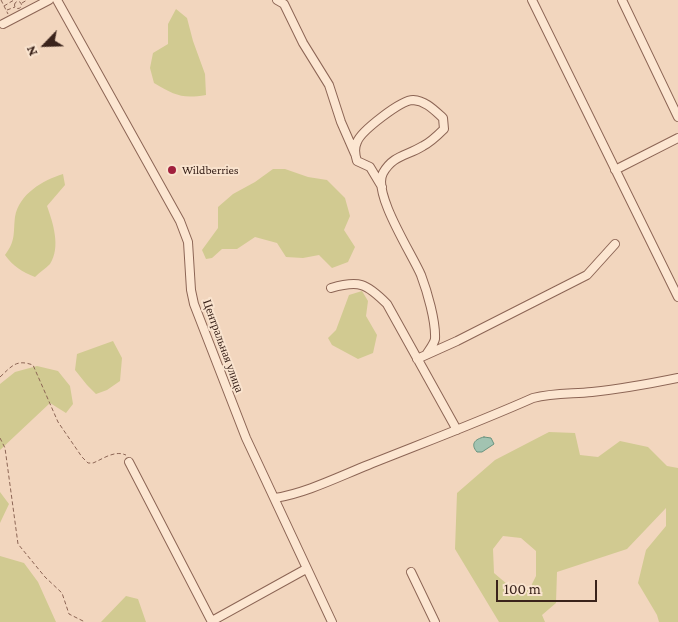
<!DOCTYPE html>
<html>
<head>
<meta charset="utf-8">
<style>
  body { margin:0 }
  #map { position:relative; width:678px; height:622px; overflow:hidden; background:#f2d6be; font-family:"Crimson Pro",serif }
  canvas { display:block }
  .north { position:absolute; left:20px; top:20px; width:50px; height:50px; -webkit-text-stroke:4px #f9e3ce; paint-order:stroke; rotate:246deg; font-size:14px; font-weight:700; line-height:20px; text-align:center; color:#3a231b }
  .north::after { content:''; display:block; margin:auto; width:18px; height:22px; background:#3a231b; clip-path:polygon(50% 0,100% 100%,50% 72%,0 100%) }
  .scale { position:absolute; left:496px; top:580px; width:101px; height:22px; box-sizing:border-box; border:2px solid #3a231b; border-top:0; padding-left:6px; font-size:15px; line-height:18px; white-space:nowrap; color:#3a231b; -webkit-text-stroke:4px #f9e3ce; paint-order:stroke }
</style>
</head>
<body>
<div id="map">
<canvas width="678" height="622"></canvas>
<div class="north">N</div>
<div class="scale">100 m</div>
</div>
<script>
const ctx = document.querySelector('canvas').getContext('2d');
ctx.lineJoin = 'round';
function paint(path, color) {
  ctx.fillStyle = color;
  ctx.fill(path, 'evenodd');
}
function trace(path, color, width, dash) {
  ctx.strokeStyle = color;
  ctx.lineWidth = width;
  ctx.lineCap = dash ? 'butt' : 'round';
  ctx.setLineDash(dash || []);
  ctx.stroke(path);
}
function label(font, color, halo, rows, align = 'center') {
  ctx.font = font + ' "Crimson Pro",serif';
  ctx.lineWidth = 4;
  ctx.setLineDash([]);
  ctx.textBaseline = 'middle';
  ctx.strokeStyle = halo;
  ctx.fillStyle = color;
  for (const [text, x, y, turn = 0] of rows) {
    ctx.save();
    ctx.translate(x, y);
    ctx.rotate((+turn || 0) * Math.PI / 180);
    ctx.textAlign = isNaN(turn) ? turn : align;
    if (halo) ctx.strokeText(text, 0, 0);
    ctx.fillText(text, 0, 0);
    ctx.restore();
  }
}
paint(new Path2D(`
  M176,9l11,9 6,23 12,33 1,21c-25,4 -31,0 -52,-12l-4,-15 3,-15 15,-9v-20z
  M273,169h12l23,8 19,3 18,18 5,18 -6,14 11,17 -7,15 -16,6 -13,-13 -16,3 -17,-1 -9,-14 -22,-6 -18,12h-15l-10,9 -6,1 -4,-9 16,-22v-21l15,-13 22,-12z
  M63,174l2,11 -18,21c6,17 14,41 3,58 -4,4 -11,9 -15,13 -13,-5 -22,-11 -30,-22 11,-15 8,-21 10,-38 4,-23 28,-37 48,-43z
  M362,291l6,10 -2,15 11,19 -4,18 -15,6 -26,-14 -4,-7 8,-8 13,-35z
  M113,341l9,17 -2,23 -13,9 -11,4 -9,-9 -12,-15 2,-16z
  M37,366l21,5 12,15 3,18 -7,9 -16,-10 -50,47v-66l15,-12z
  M549,432l26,1 5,22 18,2 22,-16 28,6 19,19 11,2v154h-19l-2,-7 -19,-32 8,-33 20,-24v-18l-39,41 -70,23 -1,31 -14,12 3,7h-46l-44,-73 2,-56 38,-33zM503,536l18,2 15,13v25l-7,14h-15l-20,-17 -1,-24z
  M0,492l9,12 -9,19z
  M0,556l24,7 14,19 18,40h-56z
  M126,596l12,3 8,23h-45z`), '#d1ca91');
const water = new Path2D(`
  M484,437l7,1 3,6 -12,8h-5c-7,-8 -2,-13 7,-15z`);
paint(water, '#a2c3b1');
trace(water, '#68927e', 1);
const minor = new Path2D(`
  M57,0l123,221 8,21 3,48 3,14 52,134 86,184
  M277,0l7,4 19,39 26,42 12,37 14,32
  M532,0l146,297
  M622,0l56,117
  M3,24l46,-24
  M615,170l63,-32
  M382,187l-12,-20 -13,-6c-2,-6 -3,-13 0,-19 4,-11 44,-42 56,-42 13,1 21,10 30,18l1,11c-7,7 -13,13 -21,17 -16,10 -30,9 -40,27 -11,20 29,81 38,102 6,16 15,46 14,64 -1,5 -6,11 -9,16
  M331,288c28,-8 35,-5 56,16l70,126
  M417,359l40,-18 130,-66 28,-31
  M129,462l83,160
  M275,498c31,-5 63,-21 93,-33 55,-22 111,-43 165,-67 20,-5 39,-4 59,-6 29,-3 57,-8 86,-14
  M411,572l24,50
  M212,621l94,-52`);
trace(minor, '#8c6555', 10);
trace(new Path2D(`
  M1,0l7,14
  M14.5 5a3.5 3.5 0 1 1 7 0a3.5 3.5 0 1 1-7 0Z
  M22,3l5,-3
  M4,6l10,-6
  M7,10l8,-3
  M0,377c12,-11 16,-18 33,-12l25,57 24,35 6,6h5c10,-4 21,-13 33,-8
  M0,438l5,10 13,96 27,33 17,16 7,21 16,8`), '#8c6555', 1, [4, 2.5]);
trace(minor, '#fce6d1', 8);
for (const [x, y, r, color] of [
  [172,170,5,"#a11f3d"]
]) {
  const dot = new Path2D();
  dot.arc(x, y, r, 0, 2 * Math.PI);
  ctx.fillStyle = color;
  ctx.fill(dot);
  trace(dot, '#f9e3ce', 2);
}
label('12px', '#3a231b', '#f9e3ce', [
  ["Wildberries",182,170]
], 'left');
label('12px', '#3a231b', '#f9e3ce', [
  ["Центральная улица",223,346,70]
]);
</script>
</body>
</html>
